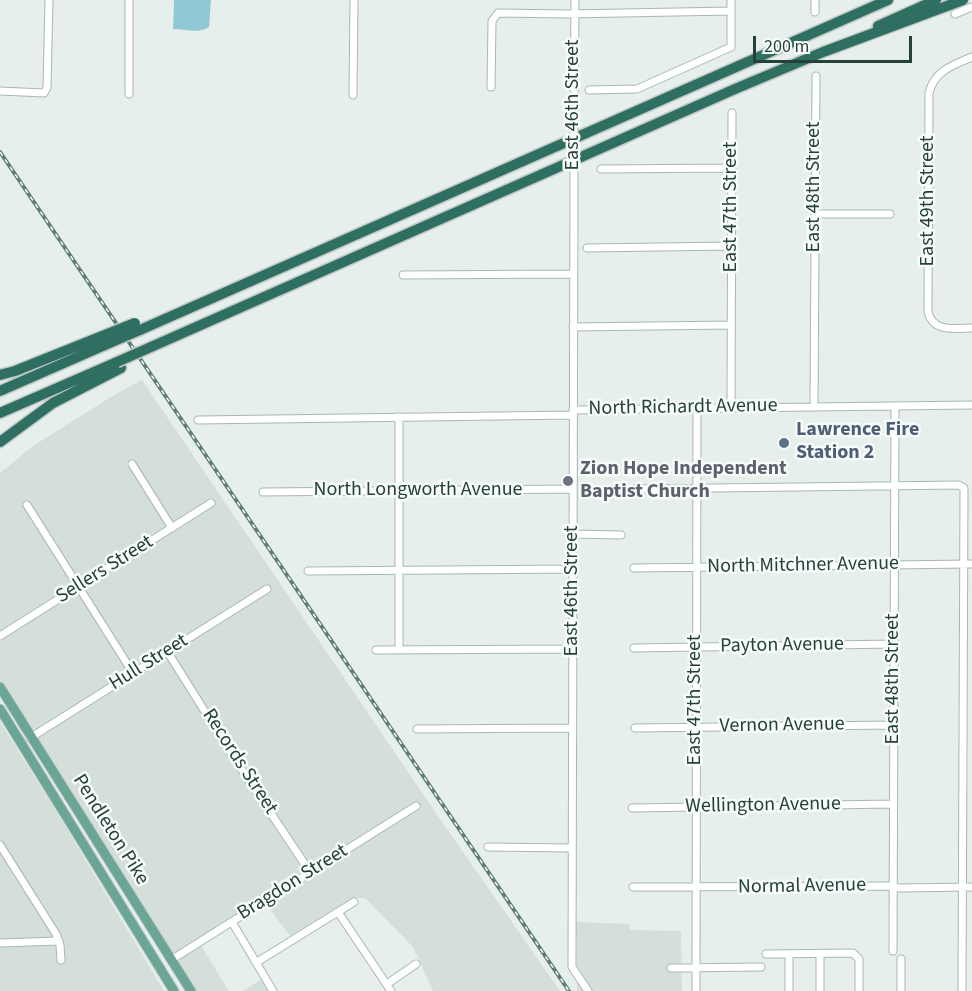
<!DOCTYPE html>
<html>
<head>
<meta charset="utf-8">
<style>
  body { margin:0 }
  #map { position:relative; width:972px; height:991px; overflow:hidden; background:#e6efeb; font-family:"Source Sans 3",sans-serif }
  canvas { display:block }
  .scale { position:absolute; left:753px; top:36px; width:159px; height:27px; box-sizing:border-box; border:3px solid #24423a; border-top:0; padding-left:8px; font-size:18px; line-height:21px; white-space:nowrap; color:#24423a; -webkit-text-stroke:4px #f7fbf9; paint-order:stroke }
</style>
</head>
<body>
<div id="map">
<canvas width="972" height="991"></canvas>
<div class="scale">200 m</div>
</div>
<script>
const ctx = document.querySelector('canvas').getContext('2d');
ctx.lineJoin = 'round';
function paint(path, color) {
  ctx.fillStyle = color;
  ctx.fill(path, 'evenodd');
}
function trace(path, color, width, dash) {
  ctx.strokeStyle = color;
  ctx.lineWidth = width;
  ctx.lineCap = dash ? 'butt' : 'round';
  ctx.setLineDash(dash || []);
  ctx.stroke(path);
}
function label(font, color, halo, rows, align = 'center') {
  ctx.font = font + ' "Source Sans 3",sans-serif';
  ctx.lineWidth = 5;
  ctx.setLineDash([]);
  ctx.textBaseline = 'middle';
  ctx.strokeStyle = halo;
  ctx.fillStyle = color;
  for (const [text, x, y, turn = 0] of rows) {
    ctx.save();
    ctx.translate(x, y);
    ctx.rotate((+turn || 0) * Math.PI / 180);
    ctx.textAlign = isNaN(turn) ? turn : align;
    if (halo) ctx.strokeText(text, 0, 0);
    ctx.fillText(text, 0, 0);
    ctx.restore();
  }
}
paint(new Path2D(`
  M142,380l287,423 131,188h-127l-20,-44 -48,-49h-12l-63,38 -25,-33 -65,41 29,47h-35l-194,-311v-207l33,-27 81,-51z
  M0,722l55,87 109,182h-164z
  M576,922l53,2 1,6 51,1 1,60h-105z
  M270,977l6,14h-33l20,-13z`), '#d4dfda');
paint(new Path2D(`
  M174,0h37l-2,27c-10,7 -25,2 -36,2z`), '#8ec9d4');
const minor = new Path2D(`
  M129,0v94
  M815,12v-12
  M955,14l17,-7
  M972,57c-19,8 -38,14 -43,36l-1,219c5,21 27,16 44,16
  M491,87l1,-66 6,-8 70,1 163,-3
  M589,90l48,-1 94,-42v-47
  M0,91l44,2 3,-5 2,-88
  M353,95l1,-95
  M574,121l1,-121
  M601,169l131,-1
  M574,179l-2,788 16,24
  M815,214h75
  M587,248l144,-2
  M403,275l170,-1
  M573,327l158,-2
  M814,407l2,-331
  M731,408l1,-295
  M573,410l399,-5
  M198,420l375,-5
  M132,464l40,64
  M633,489l326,-4 5,3 -2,503
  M263,492l310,-3
  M27,505l106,168
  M573,534l48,1
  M634,568l338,-4
  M308,571l265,-2
  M0,636l211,-133
  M634,648l260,-4
  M376,650l197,-1
  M399,650v-233
  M167,651l67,107 76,114
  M635,728l259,-3
  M417,729l155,-1
  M30,738l237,-149
  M632,808l261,-4
  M0,845l56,89 4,11 1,15
  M488,847l84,1
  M633,887l255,-1 12,2 72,-1
  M338,912l53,79
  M232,922l41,69
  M0,943l59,-2
  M893,951l2,-545
  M766,954l87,-1 6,6v32
  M789,954v37
  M820,954v37
  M901,959v32
  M171,960l245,-154
  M257,962l97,-60
  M671,968l90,-1
  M387,984l29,-20
  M696,991l1,-583`);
const major = new Path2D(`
  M0,687l191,304
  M0,709l174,282`);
const highway = new Path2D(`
  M878,26l58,-26
  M140,330l748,-330
  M151,347l584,-258 88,-37 140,-52
  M0,375l15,-4 85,-34
  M0,391l105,-46
  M0,413l117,-51
  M0,442l53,-39 68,-35`);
trace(minor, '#a8b8b2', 9);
trace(major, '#c2cac8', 11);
trace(highway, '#c2cac8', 13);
trace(minor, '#fff', 7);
trace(major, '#6aa596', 9);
trace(highway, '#2f6f62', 10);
const rail = new Path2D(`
  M0,152l569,839`);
trace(rail, '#5f7d75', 4);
trace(rail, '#f7fbf9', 1.5, [4.5]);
const minorBridge = new Path2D(`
  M574,179v-58`);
const highwayBridge = new Path2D(`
  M100,337l35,-14
  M105,345l35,-15
  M117,362l34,-15`);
trace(minorBridge, '#a8b8b2', 9, []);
trace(highwayBridge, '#c2cac8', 13, []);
trace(minorBridge, '#fff', 7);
trace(highwayBridge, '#2f6f62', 10);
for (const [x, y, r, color] of [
  [784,443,6,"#5c6f8a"],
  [568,481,6,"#6b7280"]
]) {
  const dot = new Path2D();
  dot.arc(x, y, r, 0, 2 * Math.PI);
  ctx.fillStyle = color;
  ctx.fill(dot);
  trace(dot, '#f7fbf9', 2);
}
label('20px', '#24423a', '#f7fbf9', [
  ["East 46th Street",574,105,-90],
  ["East 48th Street",815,187,-90],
  ["East 49th Street",929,201,-90],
  ["East 47th Street",732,207,-90],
  ["North Richardt Avenue",683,408,-1],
  ["North Longworth Avenue",418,491],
  ["North Mitchner Avenue",803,566,-1],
  ["Sellers Street",105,570,-32],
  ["East 46th Street",573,591,-90],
  ["Payton Avenue",782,646,-1],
  ["Hull Street",149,663,-32],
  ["East 48th Street",894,679,-90],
  ["East 47th Street",696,700,-90],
  ["Vernon Avenue",782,726,-1],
  ["Records Street",239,762,57],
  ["Wellington Avenue",763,806,-1],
  ["Pendleton Pike",110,830,58],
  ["Bragdon Street",293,883,-32],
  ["Normal Avenue",802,887,-1]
]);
label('bold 20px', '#4e5e75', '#f7fbf9', [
  ["Lawrence Fire",796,431],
  ["Station 2",796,454]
], 'left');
label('bold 20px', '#5b616d', '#f7fbf9', [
  ["Zion Hope Independent",580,470],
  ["Baptist Church",580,493]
], 'left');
</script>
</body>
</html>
